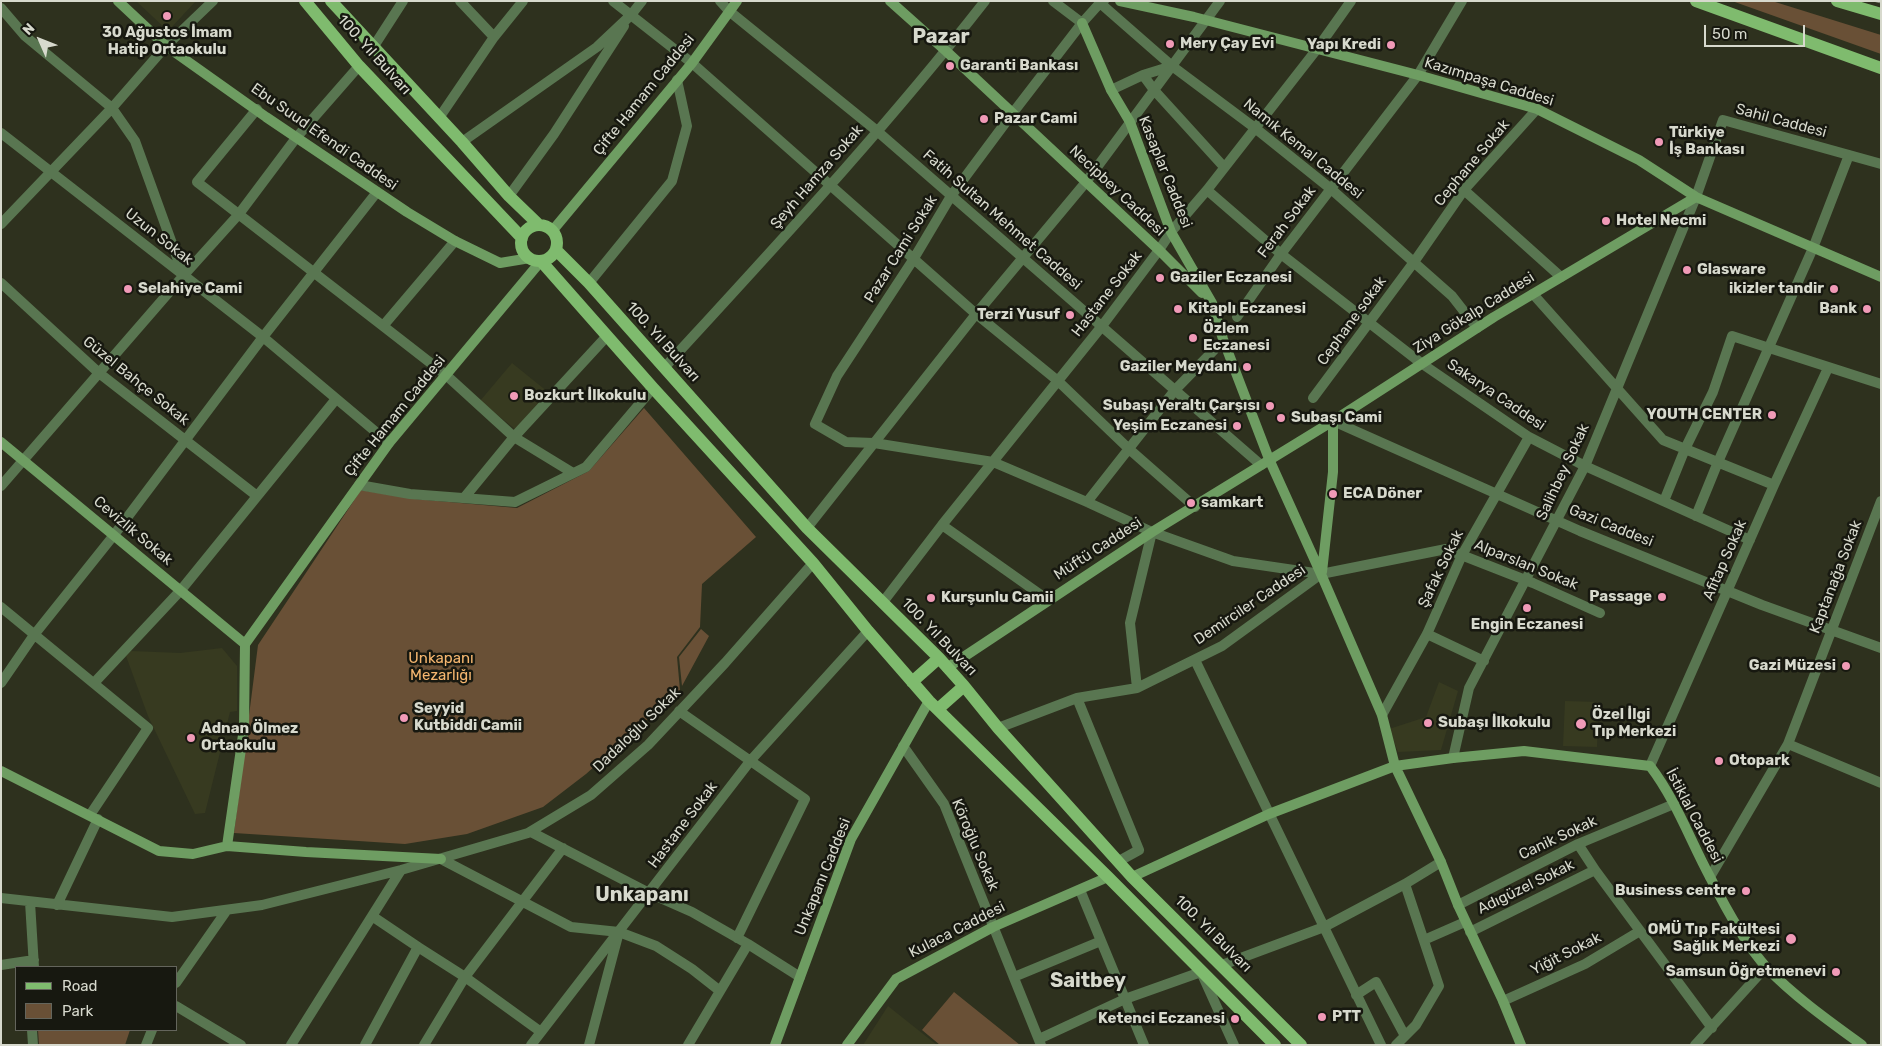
<!DOCTYPE html>
<html>
<head>
<meta charset="utf-8">
<style>
  body { margin:0 }
  #map { position:relative; width:1882px; height:1046px; overflow:hidden; background:#2e311e; font-family:Rubik,sans-serif }
  canvas { display:block }
  .frame { position:absolute; inset:0; border:2px solid #d7d9cd; pointer-events:none }
  .legend { position:absolute; left:15px; top:966px; width:162px; height:65px; box-sizing:border-box; background:#171810; border:1px solid #64655c; margin:0; padding:6px 9px; list-style:none; font-size:15px; color:#d7d9cd }
  .legend li { display:flex; align-items:center; gap:10px; height:25px }
  .legend b { width:25px; border:1px solid #64655c }
  .north { position:absolute; left:15px; top:15px; width:50px; height:50px; -webkit-text-stroke:4px #171810; paint-order:stroke; rotate:314deg; font-size:14px; font-weight:700; line-height:20px; text-align:center; color:#d7d9cd }
  .north::after { content:''; display:block; margin:auto; width:18px; height:22px; background:#d7d9cd; clip-path:polygon(50% 0,100% 100%,50% 72%,0 100%) }
  .scale { position:absolute; left:1704px; top:25px; width:101px; height:22px; box-sizing:border-box; border:2px solid #d7d9cd; border-top:0; padding-left:6px; font-size:15px; line-height:18px; white-space:nowrap; color:#d7d9cd; -webkit-text-stroke:4px #171810; paint-order:stroke }
</style>
</head>
<body>
<div id="map">
<canvas width="1882" height="1046"></canvas>
<div class="frame"></div>
<ul class="legend">
<li><b style="height:6px;background:#7fbb6e"></b>Road</li>
<li><b style="height:14px;background:#695036"></b>Park</li>
</ul>
<div class="north">N</div>
<div class="scale">50 m</div>
</div>
<script>
const ctx = document.querySelector('canvas').getContext('2d');
ctx.lineJoin = 'round';
function paint(path, color) {
  ctx.fillStyle = color;
  ctx.fill(path, 'evenodd');
}
function trace(path, color, width, dash) {
  ctx.strokeStyle = color;
  ctx.lineWidth = width;
  ctx.lineCap = dash ? 'butt' : 'round';
  ctx.setLineDash(dash || []);
  ctx.stroke(path);
}
function label(font, color, halo, rows, align = 'center') {
  ctx.font = font + ' Rubik,sans-serif';
  ctx.lineWidth = 5;
  ctx.setLineDash([]);
  ctx.textBaseline = 'middle';
  ctx.strokeStyle = halo;
  ctx.fillStyle = color;
  for (const [text, x, y, turn = 0] of rows) {
    ctx.save();
    ctx.translate(x, y);
    ctx.rotate((+turn || 0) * Math.PI / 180);
    ctx.textAlign = isNaN(turn) ? turn : align;
    if (halo) ctx.strokeText(text, 0, 0);
    ctx.fillText(text, 0, 0);
    ctx.restore();
  }
}
paint(new Path2D(`
  M136,1h60l-28,30z
  M512,363l36,29 -33,37 -35,-28z
  M222,648l15,18v45l-7,1 -25,101 -10,1 -47,-98 -22,-60 5,-5 49,2z
  M1439,682l19,9 -17,59 -43,2 -9,-23 37,-12z
  M1565,701l34,1 -2,45 -34,-1z
  M888,1006l49,39h-74z`), '#373a20');
paint(new Path2D(`
  M1732,1h40l109,34v19z
  M644,408l112,129 -54,47 -2,43 -23,30 3,33 -94,84 -43,33 -76,27 -62,10 -171,-11 24,-188 103,-155 54,9 102,9 72,-37z
  M701,629l8,7 -27,50 -3,-29z
  M954,992l66,53h-80l-18,-15z
  M38,1030h92l-5,15h-86z`), '#695036');
trace(new Path2D(`
  M460,1l34,36 29,-36
  M613,1l79,62 284,251 82,67 71,68 66,58
  M720,1l9,10 148,120 384,334
  M1053,1l29,22
  M1104,1l-4,2 -18,20 -70,91 -61,82 -38,64 -76,116 -22,48 31,18 28,1 119,19 94,40 65,30 81,29 88,13 125,-25 87,34 67,30
  M1100,3l72,63 83,62 76,61 121,107 25,32
  M1,8l24,28 87,72 23,33 48,133
  M374,46l29,-45
  M1143,75l11,15 70,77
  M1111,90l32,-15 29,-9
  M257,109l-60,73 186,144
  M439,118l55,-81
  M1,133l262,204 126,106
  M462,142l135,-95 34,-32 11,-14
  M1207,190l74,64 140,109 108,74 56,29 165,74
  M1464,190l97,87
  M509,196l45,-62 70,-108
  M1,224l111,-116 54,-62 47,-45
  M455,241l-72,85 63,49 68,62 59,36
  M1,283l98,90 158,123
  M589,283l83,-102 15,-55 -10,-46
  M1533,294l130,146 111,45
  M1237,317l44,-63 137,-179 44,-74
  M664,368c110,-120 221,-239 321,-367
  M1313,398l101,-136 50,-72 73,-81
  M1333,421l247,110 182,74 119,43
  M359,485l51,9 105,8 71,-35 67,-79
  M1,486l183,-211 55,-61 57,-76 63,-72
  M464,498l50,-61 93,-101
  M1664,501l21,-52 28,-57 19,-56 149,48
  M1087,502l88,-112 39,-40
  M1696,516l22,-54 95,-214 36,-93
  M942,525l106,75
  M807,528l169,-214 110,-132 134,-181
  M883,602l59,-77 160,-199 57,-76 12,-18 36,-42 110,-141 34,-48
  M1,607l147,121 -58,87
  M1427,634l57,27
  M1195,660l186,385
  M1,683l33,-48 80,-100 149,-198 114,-145
  M94,683l87,-93 155,-191
  M1137,688l-7,-65 22,-91
  M1077,698l62,152 -20,11
  M679,711l126,88 -68,139
  M1382,715l45,-81 35,-79 67,-118
  M998,728l79,-30 60,-10 85,-42 99,-72
  M1788,744l93,39
  M903,746l41,58 97,241
  M1453,758l16,-70 116,-222 111,-269 27,-77 158,44
  M1650,766l124,-281 54,-117
  M531,832l118,61 43,19 56,32
  M1578,844l17,26 117,158
  M441,859l130,68 48,5
  M1710,877l78,-133 93,-243
  M1080,890l64,155
  M1,898l171,19 90,-12 139,-35 127,-37 63,-38 57,-50 77,-82 88,-100
  M30,902l4,65
  M57,905l41,-86
  M1458,905l120,-61 96,-40
  M1470,932l125,-62
  M1424,940l41,-18
  M418,947l47,30 -41,68
  M1,965l33,-5
  M1222,965l102,-38 81,-43 36,-22
  M1014,977l87,-36
  M176,983l51,-73
  M1356,995l20,-13 29,54
  M1503,1001l82,-37 55,-33
  M176,1006l65,39
  M32,1030l1,15
  M541,1032l-76,-55 98,-129
  M1039,1039l86,-40 76,-27 33,73
  M146,1045l6,-15
  M291,1045l110,-175
  M365,1045l53,-98 -46,-31
  M531,1045l220,-285 117,-129
  M589,1045l30,-113 37,14 36,23 28,22
  M688,1045l60,-101 52,33
  M1396,1045l20,-20 23,-39 -34,-102
  M1695,1045l71,-78`), '#597651', 10);
trace(new Path2D(`
  M118,1l48,45 100,71 141,95 48,29 45,22 30,-5
  M890,1l56,50 213,199 43,43
  M1120,1l74,16 224,58 119,34 102,51 57,37 185,80
  M1082,23l29,67 19,32 41,110 41,71 11,36 46,120 52,115 61,141 13,51 46,96 17,43 45,96 18,44
  M553,230l139,-167 45,-62
  M1,442l244,202
  M1322,572l11,-100v-51
  M245,644l144,-201 152,-182
  M947,668l205,-136 181,-111 161,-104 202,-120
  M1,771l158,80 34,3 34,-8 79,6 135,7
  M227,846l17,-118 1,-84
  M1132,877l137,-63 126,-48 58,-8 71,-7 126,15c26,34 40,74 60,111 14,28 36,68 57,91 28,29 62,53 95,77
  M775,1045l76,-206 78,-138
  M847,1045l49,-66 97,-52 115,-50`), '#6e9d62', 10);
trace(new Path2D(`
  M305,1l54,65 163,172
  M331,1l131,141 47,54 29,28
  M1696,1l185,67
  M1837,1l44,13
  M521 243a18 18 0 1 1 36 0a18 18 0 1 1-36 0Z
  M556,250l33,33 218,245 132,130 25,28 34,42 134,149 169,168
  M541,261l112,127 160,175 55,68 61,70 179,176 167,168
  M912,682l27,-24
  M938,709l26,-23`), '#7fbb6e', 12);
trace(new Path2D(`
  M1873,1l8,2`), '#8b8e7e', 1);
for (const [x, y, r, color] of [
  [167,16,5,"#f09ab7"],
  [1170,44,5,"#f09ab7"],
  [1391,45,5,"#f09ab7"],
  [950,66,5,"#f09ab7"],
  [984,119,5,"#f09ab7"],
  [1659,142,5,"#f09ab7"],
  [1606,221,5,"#f09ab7"],
  [1687,270,5,"#f09ab7"],
  [1160,278,5,"#f09ab7"],
  [128,289,5,"#f09ab7"],
  [1834,289,5,"#f09ab7"],
  [1178,309,5,"#f09ab7"],
  [1867,309,5,"#f09ab7"],
  [1070,315,5,"#f09ab7"],
  [1193,338,5,"#f09ab7"],
  [1247,367,5,"#f09ab7"],
  [514,396,5,"#f09ab7"],
  [1270,406,5,"#f09ab7"],
  [1772,415,5,"#f09ab7"],
  [1281,418,5,"#f09ab7"],
  [1237,426,5,"#f09ab7"],
  [1333,494,5,"#f09ab7"],
  [1191,503,5,"#f09ab7"],
  [1662,597,5,"#f09ab7"],
  [931,598,5,"#f09ab7"],
  [1527,608,5,"#f09ab7"],
  [1846,666,5,"#f09ab7"],
  [404,718,5,"#f09ab7"],
  [1428,723,5,"#f09ab7"],
  [1581,724,6,"#f09ab7"],
  [191,738,5,"#f09ab7"],
  [1719,761,5,"#f09ab7"],
  [1746,891,5,"#f09ab7"],
  [1791,939,6,"#f09ab7"],
  [1836,972,5,"#f09ab7"],
  [1322,1017,5,"#f09ab7"],
  [1235,1019,5,"#f09ab7"]
]) {
  const dot = new Path2D();
  dot.arc(x, y, r, 0, 2 * Math.PI);
  ctx.fillStyle = color;
  ctx.fill(dot);
  trace(dot, '#171810', 2);
}
label('bold 15px', '#d7d9cd', '#171810', [
  ["30 Ağustos İmam",167,33,"center"],
  ["Hatip Ortaokulu",167,50,"center"],
  ["Mery Çay Evi",1180,44],
  ["Yapı Kredi",1381,45,"right"],
  ["Garanti Bankası",960,66],
  ["Pazar Cami",994,119],
  ["Türkiye",1669,133],
  ["İş Bankası",1669,150],
  ["Hotel Necmi",1616,221],
  ["Glasware",1697,270],
  ["Gaziler Eczanesi",1170,278],
  ["Selahiye Cami",138,289],
  ["ikizler tandir",1824,289,"right"],
  ["Kitaplı Eczanesi",1188,309],
  ["Bank",1857,309,"right"],
  ["Terzi Yusuf",1060,315,"right"],
  ["Özlem",1203,329],
  ["Eczanesi",1203,346],
  ["Gaziler Meydanı",1237,367,"right"],
  ["Bozkurt İlkokulu",524,396],
  ["Subaşı Yeraltı Çarşısı",1260,406,"right"],
  ["YOUTH CENTER",1762,415,"right"],
  ["Subaşı Cami",1291,418],
  ["Yeşim Eczanesi",1227,426,"right"],
  ["ECA Döner",1343,494],
  ["samkart",1201,503],
  ["Passage",1652,597,"right"],
  ["Kurşunlu Camii",941,598],
  ["Engin Eczanesi",1527,625,"center"],
  ["Gazi Müzesi",1836,666,"right"],
  ["Seyyid",414,709],
  ["Kutbiddi Camii",414,726],
  ["Özel İlgi",1592,715],
  ["Tıp Merkezi",1592,732],
  ["Subaşı İlkokulu",1438,723],
  ["Adnan Ölmez",201,729],
  ["Ortaokulu",201,746],
  ["Otopark",1729,761],
  ["Business centre",1736,891,"right"],
  ["OMÜ Tıp Fakültesi",1780,930,"right"],
  ["Sağlık Merkezi",1780,947,"right"],
  ["Samsun Öğretmenevi",1826,972,"right"],
  ["PTT",1332,1017],
  ["Ketenci Eczanesi",1225,1019,"right"]
], 'left');
label('15px', '#d7d9cd', '#171810', [
  ["100. Yıl Bulvarı",374,55,48],
  ["Kazımpaşa Caddesi",1489,82,17],
  ["Çifte Hamam Caddesi",644,95,-51],
  ["Sahil Caddesi",1781,121,15],
  ["Ebu Suud Efendi Caddesi",324,137,35],
  ["Namık Kemal Caddesi",1303,149,39],
  ["Cephane Sokak",1472,163,-50],
  ["Kasaplar Caddesi",1165,172,68],
  ["Şeyh Hamza Sokak",817,177,-49],
  ["Necipbey Caddesi",1117,191,43],
  ["Fatih Sultan Mehmet Caddesi",1002,220,41],
  ["Ferah Sokak",1287,222,-53],
  ["Uzun Sokak",159,237,38],
  ["Pazar Cami Sokak",901,249,-58],
  ["Hastane Sokak",1107,294,-52],
  ["Ziya Gökalp Caddesi",1474,313,-32],
  ["Cephane sokak",1352,321,-54],
  ["100. Yıl Bulvarı",663,342,48],
  ["Güzel Bahçe Sokak",136,381,39],
  ["Sakarya Caddesi",1496,395,34],
  ["Çifte Hamam Caddesi",395,416,-51],
  ["Salihbey Sokak",1563,472,-65],
  ["Gazi Caddesi",1611,526,22],
  ["Cevizlik Sokak",133,531,40],
  ["Müftü Caddesi",1098,549,-33],
  ["Afitap Sokak",1725,560,-66],
  ["Alparslan Sokak",1526,565,22],
  ["Şafak Sokak",1441,569,-64],
  ["Kaptanağa Sokak",1836,577,-69],
  ["Demirciler Caddesi",1250,605,-34],
  ["100. Yıl Bulvarı",939,637,46],
  ["Dadaloğlu Sokak",637,730,-44],
  ["İstiklal Caddesi",1694,816,62],
  ["Hastane Sokak",683,825,-53],
  ["Canik Sokak",1558,838,-25],
  ["Köroğlu Sokak",975,845,67],
  ["Unkapanı Caddesi",823,877,-68],
  ["Adıgüzel Sokak",1526,887,-26],
  ["Kulaca Caddesi",957,930,-27],
  ["100. Yıl Bulvarı",1213,934,45],
  ["Yiğit Sokak",1566,954,-27]
]);
label('15px', '#f5b66f', '#171810', [
  ["Unkapanı",441,659],
  ["Mezarlığı",441,676]
]);
label('bold 20px', '#d7d9cd', '#171810', [
  ["Pazar",941,37],
  ["Unkapanı",642,895],
  ["Saitbey",1088,981]
]);
</script>
</body>
</html>
